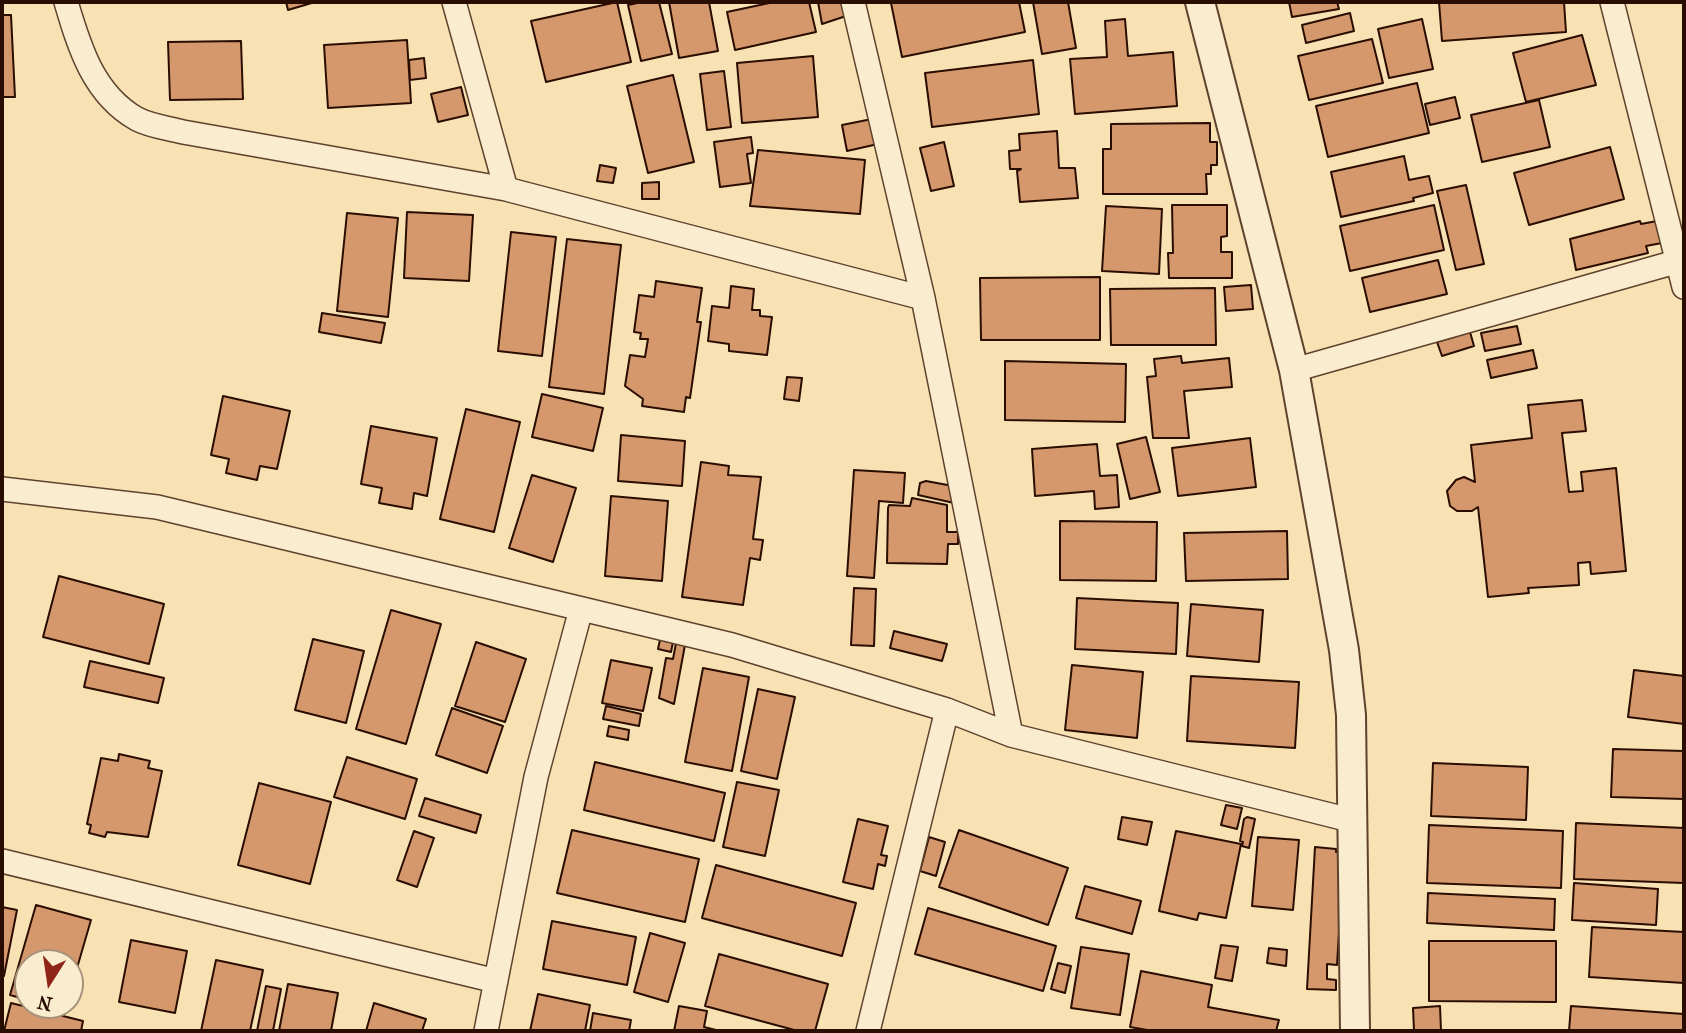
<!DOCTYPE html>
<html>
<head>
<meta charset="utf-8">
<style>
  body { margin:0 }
  #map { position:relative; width:1686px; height:1033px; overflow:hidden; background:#f8e2b4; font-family:"IM FELL French Canon",serif }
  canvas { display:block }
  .frame { position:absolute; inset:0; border:4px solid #2a0d01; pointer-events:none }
  .north { position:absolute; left:14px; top:949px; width:70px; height:70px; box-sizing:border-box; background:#faecce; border:2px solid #a7937c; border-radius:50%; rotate:192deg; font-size:19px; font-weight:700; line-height:28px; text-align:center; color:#2a0d01 }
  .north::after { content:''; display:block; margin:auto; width:24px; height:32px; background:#8f2418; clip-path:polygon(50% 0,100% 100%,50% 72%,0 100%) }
</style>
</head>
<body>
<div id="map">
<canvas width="1686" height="1033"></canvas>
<div class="frame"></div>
<div class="north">N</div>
</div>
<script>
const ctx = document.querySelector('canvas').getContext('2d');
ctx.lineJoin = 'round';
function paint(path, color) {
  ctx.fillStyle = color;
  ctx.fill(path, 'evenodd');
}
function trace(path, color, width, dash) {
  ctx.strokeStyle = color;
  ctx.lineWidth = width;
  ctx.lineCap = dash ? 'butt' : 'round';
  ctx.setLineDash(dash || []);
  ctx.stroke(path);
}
const building = new Path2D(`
  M286,2h29l-27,8z
  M617,2l14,60 -85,20 -15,-61z
  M642,2h17l13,52 -31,7 -13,-56z
  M669,2h40l9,49 -39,7z
  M774,2h35l7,30 -81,18 -8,-38z
  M818,2h25l3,14 -24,8z
  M1019,2l6,30 -123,25 -11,-54z
  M1033,2h35l8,46 -34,6z
  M1289,2h48l2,7 -47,8z
  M1439,2h125l2,30 -124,9z
  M1350,13l4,18 -48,12 -4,-18z
  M2,15h9l4,82h-13z
  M1125,19l3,37 45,-4 4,54 -102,8 -5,-55 37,-2 -2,-36z
  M1422,19l11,50 -44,9 -11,-49z
  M1582,35l14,50 -70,17 -13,-49z
  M1372,39l11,44 -74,17 -11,-44z
  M407,40l4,63 -83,5 -4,-63z
  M241,41l2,58 -73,1 -2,-58z
  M813,56l5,61 -76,6 -5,-60z
  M424,58l2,20 -16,2 -1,-20z
  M1033,60l6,54 -107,13 -7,-54z
  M724,71l7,56 -24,3 -7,-56z
  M673,75l21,87 -46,11 -21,-87z
  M1417,83l12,50 -101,24 -12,-51z
  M461,87l7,28 -30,7 -7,-28z
  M1455,97l5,21 -30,7 -5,-21z
  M1539,100l11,47 -68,15 -11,-47z
  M872,119l6,25 -31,7 -5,-26z
  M1210,123v19h7v23h-6v9h-5l1,20h-104v-45h8v-25z
  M1057,131l2,37h16l3,30 -58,4 -3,-31 4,-2h-11l-1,-18 11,-1 -1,-16z
  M751,137l2,16 -6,1 4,29 -31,4 -6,-45z
  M944,142l10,44 -23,5 -11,-43z
  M1610,147l14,52 -95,26 -15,-52z
  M758,150l107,10 -5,54 -110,-8z
  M1404,156l5,24 20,-4 4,17 -20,5 1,3 -73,16 -10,-45z
  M600,165l16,3 -3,15 -16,-2z
  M659,182v17h-17v-16z
  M1466,185l18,79 -28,6 -19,-79z
  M1172,205h55v31l-6,1v15h11v26h-63l-1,-25h5z
  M1434,205l10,45 -94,21 -10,-45z
  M1106,206l56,3 -3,65 -57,-3z
  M407,212l66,3 -4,66 -65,-3z
  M347,213l51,5 -10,99 -51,-6z
  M1640,221l1,3 16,-3 5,22 -16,3 2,7 -72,17 -6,-31z
  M511,232l45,5 -14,119 -44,-5z
  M567,239l54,6 -17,149 -55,-7z
  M1438,260l9,34 -77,18 -8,-34z
  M1100,277v63h-119l-1,-62z
  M656,281l46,7 -5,34h4l-11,76 -4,-1 -2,15 -42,-6 1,-7 -18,-13 5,-31 15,2 3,-18h-8l1,-6 -7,-1 5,-37 15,2z
  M1251,285l2,24 -27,2 -2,-24z
  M731,286l23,3 -2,21h8v6l12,1 -5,38 -38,-4v-7l-21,-3 4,-35 17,2z
  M1215,288l1,57h-105l-1,-56z
  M322,313l63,10 -4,20 -62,-11z
  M1517,326l4,18 -36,7 -4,-18z
  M1470,332l4,14 -32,10 -5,-14z
  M1533,350l4,18 -46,10 -4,-18z
  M1181,356l1,7 47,-5 3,29 -48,4 5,47h-36l-6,-61 9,-1 -2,-17z
  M1005,361l121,3 -1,58 -120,-2z
  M787,377l15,1 -3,23 -15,-2z
  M542,394l61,14 -10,43 -61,-14z
  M223,396l67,15 -13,58 -17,-3 -3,14 -31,-7 3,-14 -18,-4z
  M1582,400l4,31 -24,2 7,59 14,-1 -2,-19 35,-4 10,103 -35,3 -1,-12 -12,1 1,22 -51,3 1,5 -41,4 -10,-90 -6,4h-15l-7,-5 -3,-15 9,-11 8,-3 11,5 -4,-37 61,-7 -4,-33z
  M466,409l54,13 -26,110 -54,-13z
  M371,426l66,12 -10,58 -13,-3 -2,16 -33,-6 3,-15 -21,-4z
  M621,435l64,6 -3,45 -64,-5z
  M1146,437l14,55 -30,7 -13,-55z
  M1250,438l6,49 -78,9 -6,-48z
  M1097,444l3,32 17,-1 2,32 -24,2 -1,-18 -59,5 -3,-47z
  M701,462l28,4 -1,9 33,2 -8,62 10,1 -3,20 -10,-2 -7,47 -61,-8z
  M854,470l51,3 -2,30 -24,-2 -5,77 -27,-2z
  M532,475l44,13 -23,74 -44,-14z
  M926,481l27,5 1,17 -36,-8 2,-12z
  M611,496l57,5 -6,80 -57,-5z
  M912,498l35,7v27h11v12h-10l-1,20 -60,-1 1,-55 1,-3 21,1z
  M1060,521l97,1 -1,59 -96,-1z
  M1287,531l1,48 -102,2 -2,-48z
  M59,576l105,28 -15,60 -106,-27z
  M854,588l22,1 -2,57 -23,-1z
  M1077,598l101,5 -2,51 -101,-5z
  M1191,604l72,6 -4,52 -72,-6z
  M391,610l50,14 -35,120 -50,-15z
  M894,631l53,13 -5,17 -52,-13z
  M661,635l13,2 -3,15 -13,-3z
  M313,639l51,12 -18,72 -51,-13z
  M476,642l50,17 -21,63 -50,-16z
  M676,643l9,2 -11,59 -15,-6 7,-40 7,1z
  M611,660l41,8 -9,43 -41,-8z
  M90,661l74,17 -6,25 -74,-16z
  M1072,665l71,7 -6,66 -72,-8z
  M703,668l46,9 -17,94 -47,-9z
  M1634,670l50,6v48l-56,-7z
  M1191,676l108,6 -4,66 -108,-7z
  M758,689l37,8 -18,82 -36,-8z
  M606,706l35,8 -2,12 -36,-7z
  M452,708l51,18 -16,47 -51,-18z
  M609,726l20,4 -1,10 -21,-4z
  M1613,749l71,2v48l-73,-2z
  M119,754l31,7 -2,7 14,3 -14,66 -41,-5 -2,5 -16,-4 2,-8 -4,-1 14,-66 17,3z
  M347,757l70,22 -12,40 -71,-22z
  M595,762l130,31 -11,48 -130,-31z
  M1433,763l95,4 -2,53 -95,-4z
  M737,782l42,8 -14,66 -42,-9z
  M259,783l72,19 -21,82 -72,-19z
  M425,798l56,17 -5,18 -57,-17z
  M1226,805l16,3 -5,21 -16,-4z
  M1122,817l30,5 -5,23 -29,-6z
  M1247,817l8,2 -6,29 -7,-2 1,-4 -3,-1 4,-22z
  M858,819l30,7 -7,29 6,1 -2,10 -7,-2 -5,25 -30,-7z
  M1576,823l108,5v55l-110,-4z
  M1429,825l134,6 -2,57 -134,-5z
  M572,830l127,29 -14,63 -128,-29z
  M959,830l109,38 -20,57 -109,-38z
  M414,831l20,7 -17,49 -20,-7z
  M1176,831l65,13 -15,74 -27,-5 -2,7 -38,-9z
  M929,837l16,5 -9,34 -16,-5z
  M1258,837l41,3 -6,70 -41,-4z
  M1315,847l21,2v3l8,1 -7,112 -10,-1v15l9,1v10l-29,-1z
  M716,865l140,38 -14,53 -140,-38z
  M1574,883l84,6 -2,36 -84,-5z
  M1085,886l56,15 -9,33 -56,-16z
  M1428,893l127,6 -1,31 -127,-7z
  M36,905l55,15 -21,72v-29h-42v37l-18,-5z
  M2,907l15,3 -13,66 -2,-1z
  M928,908l128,38 -13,45 -128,-37z
  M552,921l84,16 -9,48 -84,-16z
  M1592,927l92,5v51l-95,-6z
  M650,933l35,10 -17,59 -34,-10z
  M131,940l56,11 -12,62 -56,-11z
  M1429,941h127v61l-127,-1z
  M1221,945l17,2 -6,34 -17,-3z
  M1081,947l48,7 -9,61 -49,-7z
  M1269,948l18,2 -1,16 -19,-3z
  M719,954l109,30 -13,47h-17l-93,-25z
  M216,960l47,10 -13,61h-49z
  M1058,963l13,3 -6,27 -14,-4z
  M1141,971l71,14 -4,22 71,13 -3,11h-123l-23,-4z
  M288,984l50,9 -7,38h-52z
  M266,986l15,3 -8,42h-16z
  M538,994l52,11 -5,26h-55z
  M11,1003l72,18 -2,10h-77z
  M374,1003l52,16 -4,12h-56z
  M679,1006l28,5 -3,16 16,4h-46z
  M1440,1006l1,25h-27l-1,-23z
  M1571,1006l113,8v17h-115z
  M593,1013l38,7 -2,11h-39z`);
paint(building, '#d5986c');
trace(building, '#2a0d01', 2);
const minor = new Path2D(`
  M66,2c13,44 27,92 71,117 13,7 31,9 46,13l323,57 417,109
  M454,2l52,187
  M853,2l70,296 88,437
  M1612,2l72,285
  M1294,370l385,-109
  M2,489l155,18 575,138 215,65 64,25 343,86
  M2,861l494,120
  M486,1031l50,-254 45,-168
  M868,1031l79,-321`);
const tertiary = new Path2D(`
  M1200,2l94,368 50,280 7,65 4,316`);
trace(minor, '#5e422e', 26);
trace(tertiary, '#5e422e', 32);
trace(minor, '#faecce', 23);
trace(tertiary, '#faecce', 28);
</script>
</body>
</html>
